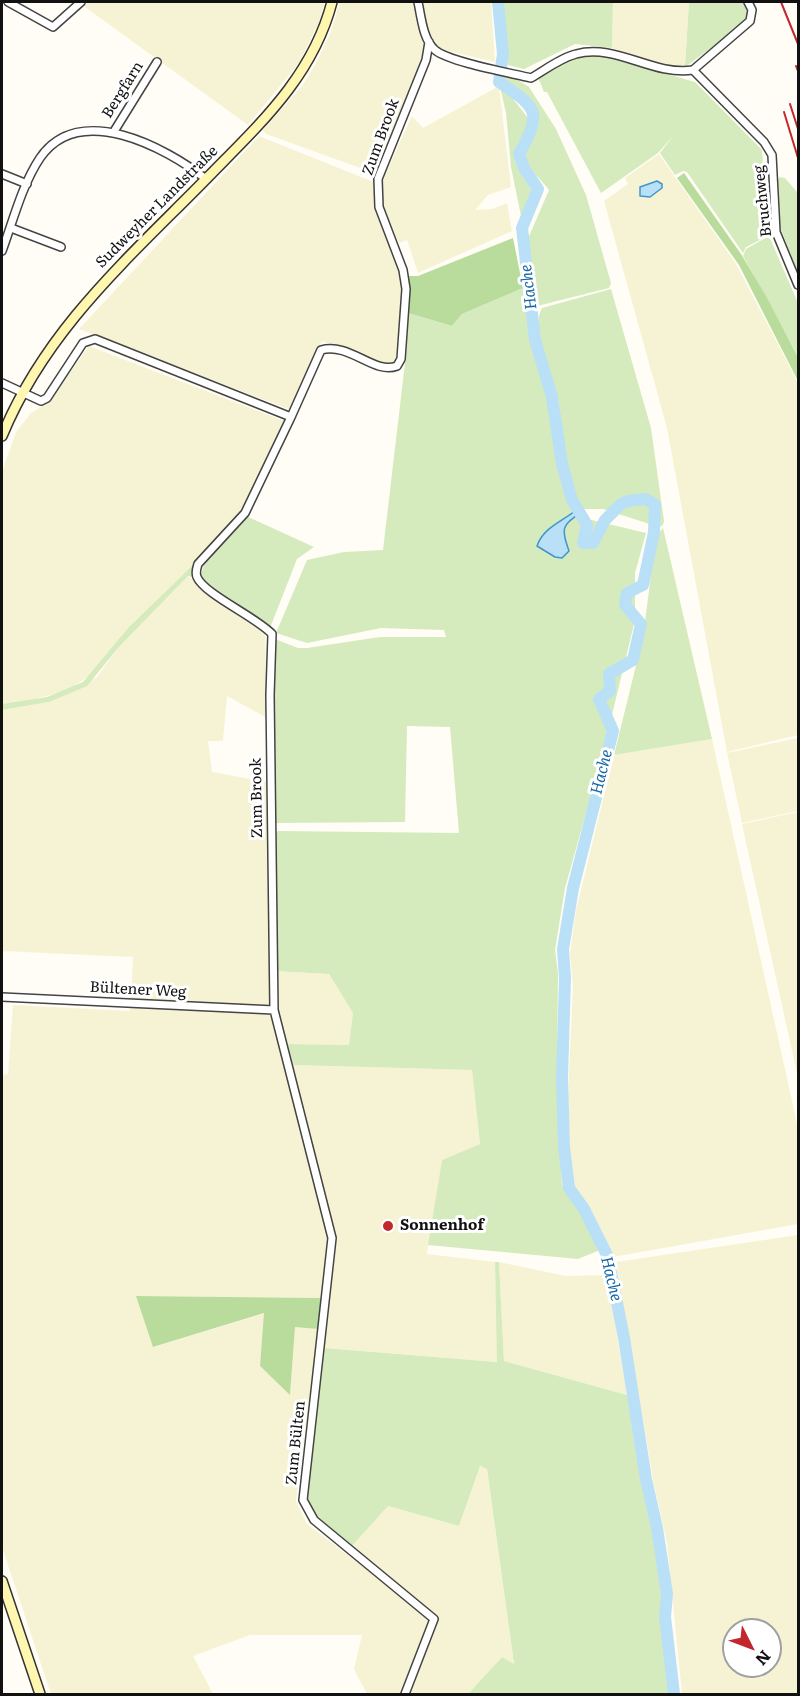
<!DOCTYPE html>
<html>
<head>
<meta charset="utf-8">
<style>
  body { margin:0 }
  #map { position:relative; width:800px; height:1696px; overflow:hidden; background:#fffdf5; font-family:Literata,serif }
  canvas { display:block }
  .frame { position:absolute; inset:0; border:3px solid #111; pointer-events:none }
  .north { position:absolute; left:722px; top:1618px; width:60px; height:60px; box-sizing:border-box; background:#fff; border:2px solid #a0a0a0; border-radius:50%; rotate:132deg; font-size:16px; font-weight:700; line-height:24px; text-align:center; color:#111 }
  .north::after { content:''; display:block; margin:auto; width:21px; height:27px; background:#c4262e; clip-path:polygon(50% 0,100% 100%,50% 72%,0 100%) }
</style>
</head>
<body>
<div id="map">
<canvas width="800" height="1696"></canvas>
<div class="frame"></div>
<div class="north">N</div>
</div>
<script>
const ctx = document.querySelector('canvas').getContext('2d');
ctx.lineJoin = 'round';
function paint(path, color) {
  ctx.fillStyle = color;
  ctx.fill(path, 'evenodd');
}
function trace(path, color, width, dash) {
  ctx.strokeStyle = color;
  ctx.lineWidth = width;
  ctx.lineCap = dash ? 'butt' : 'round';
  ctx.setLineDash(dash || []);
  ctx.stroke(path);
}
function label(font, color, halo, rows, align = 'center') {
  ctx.font = font + ' Literata,serif';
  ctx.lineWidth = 6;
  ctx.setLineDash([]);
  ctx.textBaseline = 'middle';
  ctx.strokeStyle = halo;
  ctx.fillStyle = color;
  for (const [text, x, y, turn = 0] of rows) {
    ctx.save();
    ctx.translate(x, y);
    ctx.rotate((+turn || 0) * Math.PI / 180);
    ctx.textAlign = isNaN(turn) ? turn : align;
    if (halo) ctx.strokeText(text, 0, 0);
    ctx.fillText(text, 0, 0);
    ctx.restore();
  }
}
paint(new Path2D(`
  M78,2h247l-6,20 -20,41 -51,62z
  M340,2h73l11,37v12l-47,123 -111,-40 -3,-4 39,-44 13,-21 15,-31z
  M421,2h70l4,60 -56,-13 -8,-10z
  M613,2h76l-4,65 -25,-3 -48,-16z
  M499,86l12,101 -23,8 -13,15 17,-1 15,-6 5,28 -94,42 -11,-33 -8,3 -16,-35v-29l29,-63 11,12z
  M259,136l117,47 1,24 24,64 3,18 -5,69 -3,5 -11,2 -63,-24 -31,69 -212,-81z
  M659,154l77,110 62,119v352l-71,17 -60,-324 -63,-227 24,-17 -3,-6z
  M89,346l195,75 -40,88 -46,51 -69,67 -37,47 -24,16 -44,12 -22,2v-232l14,-40 15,-19 18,-11z
  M188,576l77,56 2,86 -40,-22 -4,45h-15l4,31 55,10 4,189 -1,32 -4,4 -135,-6 2,-44 -131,-6v-241l47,-8 48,-25 21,-29z
  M798,738v73l-56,12 -15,-70z
  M712,739l86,389v96l-185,33 -42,-78 -3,-84 5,-109 -3,-32 6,-44 38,-155z
  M798,812v266l-56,-254z
  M274,971l55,3 24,39 -4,32 -61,-1 -13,-36z
  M13,1005l117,6 1,-6 127,6 10,2 5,6 57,221 -8,58 -186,-2 18,51 111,-34 -5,53 30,28 5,-68 23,3 -22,172 11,23 124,94 -28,76h-36l-13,-25 8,-34h-112l-57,21 20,38h-162l-49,-147v-472l6,-1z
  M293,1065l179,5 8,74 -38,16 -15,94 68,8 3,100 -174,-14 11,-105z
  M798,1235v459h-116l-15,-151 -13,-58 -38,-223zM734,1630h36v36h-36z
  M499,1262l67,14 41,-1 20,120 -123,-34z
  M480,1466l7,3 27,196 -12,-8 -34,37h-58l28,-76 -87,-71 37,-41 71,20z`), '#f6f3d4');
paint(new Path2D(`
  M503,2h110l-1,46 -37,-4 -51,25 -16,-4z
  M689,2h54l6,14 -5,8 -59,43z
  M592,53l103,29 67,68 6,86 -22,11 -3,6 -56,-81 -4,-1 -8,4 -15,-22 13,-17 -15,17 -57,40 -54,-101h-3l-6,-15 39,-21z
  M508,74l21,13 27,42 30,66 25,88 -2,5 -72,18 -10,-65 22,-51c-7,-9 -20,-21 -23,-31 -3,-16 17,-28 12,-45 -6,-17 -23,-22 -33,-34z
  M503,86l25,32c1,16 -16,27 -13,42 2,10 12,21 17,30l-11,26 -10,-49 -5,-54 -6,-26z
  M780,177l5,1 13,15v80l-19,-49 -2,-44z
  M769,236l29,67v53l-55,-100 3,-7z
  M523,288l7,52 17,57 11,68 11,35 10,17 67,16 -11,40v47l-33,136 -37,132 -10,62 3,23 -1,103 5,109 18,25 20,40 -22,9 -150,-14 14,-85 38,-16 -8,-74 -179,-5 -5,-21 61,1 4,-32 -24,-39 -55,-3 1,-138 3,-2 181,2 -9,-106 -43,-1 -2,96 -130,1v-184l23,9h9l73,-11h66l-2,-7 -63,-2 -74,15 -31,-10 31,-73 37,-8 39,-2 22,-187 3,-50 44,13 10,-12z
  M611,289l40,139 13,93 -1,4 -4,2 -56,-18h-19c-23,-15 -21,-85 -26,-111 -5,-22 -28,-71 -16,-90z
  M246,516l68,31 -17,12 -27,69 -64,-44 -5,-10 3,-9z
  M663,528l49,211 -98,16 29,-118 12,-93 3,-10z
  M198,560l-4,8 -1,9 -5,-1 -70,72 -31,38 -38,16 -47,8v-6l45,-7 36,-15 46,-55z
  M495,1262h4l5,99 123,34 27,133 10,66 8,100h-204l34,-37 12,7 -27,-195 -7,-3 -21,60 -71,-20 -37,41 -34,-28 -10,-20 17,-151 173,14z`), '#d5ebbd');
paint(new Path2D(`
  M684,173l57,81 25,42 32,61v24l-59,-116 -62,-87z
  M513,238l10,50 -61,26 -10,12 -44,-13 -1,-37h11z
  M136,1296l186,2 -4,31 -23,-2 -5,68 -30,-29 4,-53 -111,34z`), '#b9dc9c');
const water = new Path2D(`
  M657,181l5,3v4l-12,9 -10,-1v-9z
  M572,500l9,13c-21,12 -19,17 -12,38l-7,7 -7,-1 -18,-11c6,-18 24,-24 38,-35z`);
paint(water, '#b9e0f7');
trace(water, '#3f96cf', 1.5);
trace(new Path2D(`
  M498,2l5,52 -4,28c38,26 44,29 20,72l5,14 14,21 -16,39 13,112 17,57 10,67 10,36 15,25 -4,18h10l12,-23 16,-16 7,-3 18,-2 9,6 -1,27 -11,53 -16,8 -2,12 16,19 -8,36 -24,14 1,17 -11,8 14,32 -40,157 -10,61 2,29 -3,100 2,69 5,41 15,21 24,48 16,81 22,141 11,49 10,66 -2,23 9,77`), '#b9e0f7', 12);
const street = new Path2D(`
  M8,2l45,25 28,-25
  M418,2c3,14 5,38 17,48 14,12 76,23 96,28 14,-8 29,-20 45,-24 40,-11 76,22 117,16
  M693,70l71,72 8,13 4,77 22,53
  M693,70l57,-49 2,-11 -4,-8
  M113,133l44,-71
  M2,174l25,10
  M11,228l50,19
  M2,251c11,-30 20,-66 38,-93 39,-57 125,-11 166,21
  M2,383l39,18 6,-3 36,-55 12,-4 196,78 30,-67c29,-8 53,25 76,16l4,-7 5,-70 -3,-19 -24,-63 -1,-28 48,-119 3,-18
  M291,417l-46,96 -47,51c-1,4 -3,8 -1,13 7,17 59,40 75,57l-2,61 4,315 58,228 -29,262 11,20 120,99 -29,75
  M2,997l272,13`);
const secondary = new Path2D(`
  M2,436c45,-109 128,-179 209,-262 51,-52 102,-99 121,-172
  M2,1581l38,113`);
trace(street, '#444', 10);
trace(secondary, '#333', 12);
trace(street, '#fff', 7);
trace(secondary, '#fff6b0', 9);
trace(new Path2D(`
  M781,2l17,42
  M796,66l2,5
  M790,104l8,25
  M784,112l14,46`), '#c4262e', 2);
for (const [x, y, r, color] of [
  [388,1226,6,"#c4262e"]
]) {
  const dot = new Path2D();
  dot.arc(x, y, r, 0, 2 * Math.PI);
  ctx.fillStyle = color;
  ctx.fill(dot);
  trace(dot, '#fff', 2);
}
label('15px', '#111', '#fff', [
  ["Bergfarn",123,90,-58],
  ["Zum Brook",381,137,-70],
  ["Bruchweg",763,201,-96],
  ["Sudweyher Landstraße",157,207,-45],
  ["Zum Brook",257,798,-91],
  ["Bültener Weg",138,990,3],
  ["Zum Bülten",296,1443,-84]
]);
label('bold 15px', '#111', '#fff', [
  ["Sonnenhof",400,1226]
], 'left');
label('italic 16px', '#1768a6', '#fff', [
  ["Hache",529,287,-97],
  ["Hache",602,772,-76],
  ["Hache",611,1279,76]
]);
</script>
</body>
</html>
